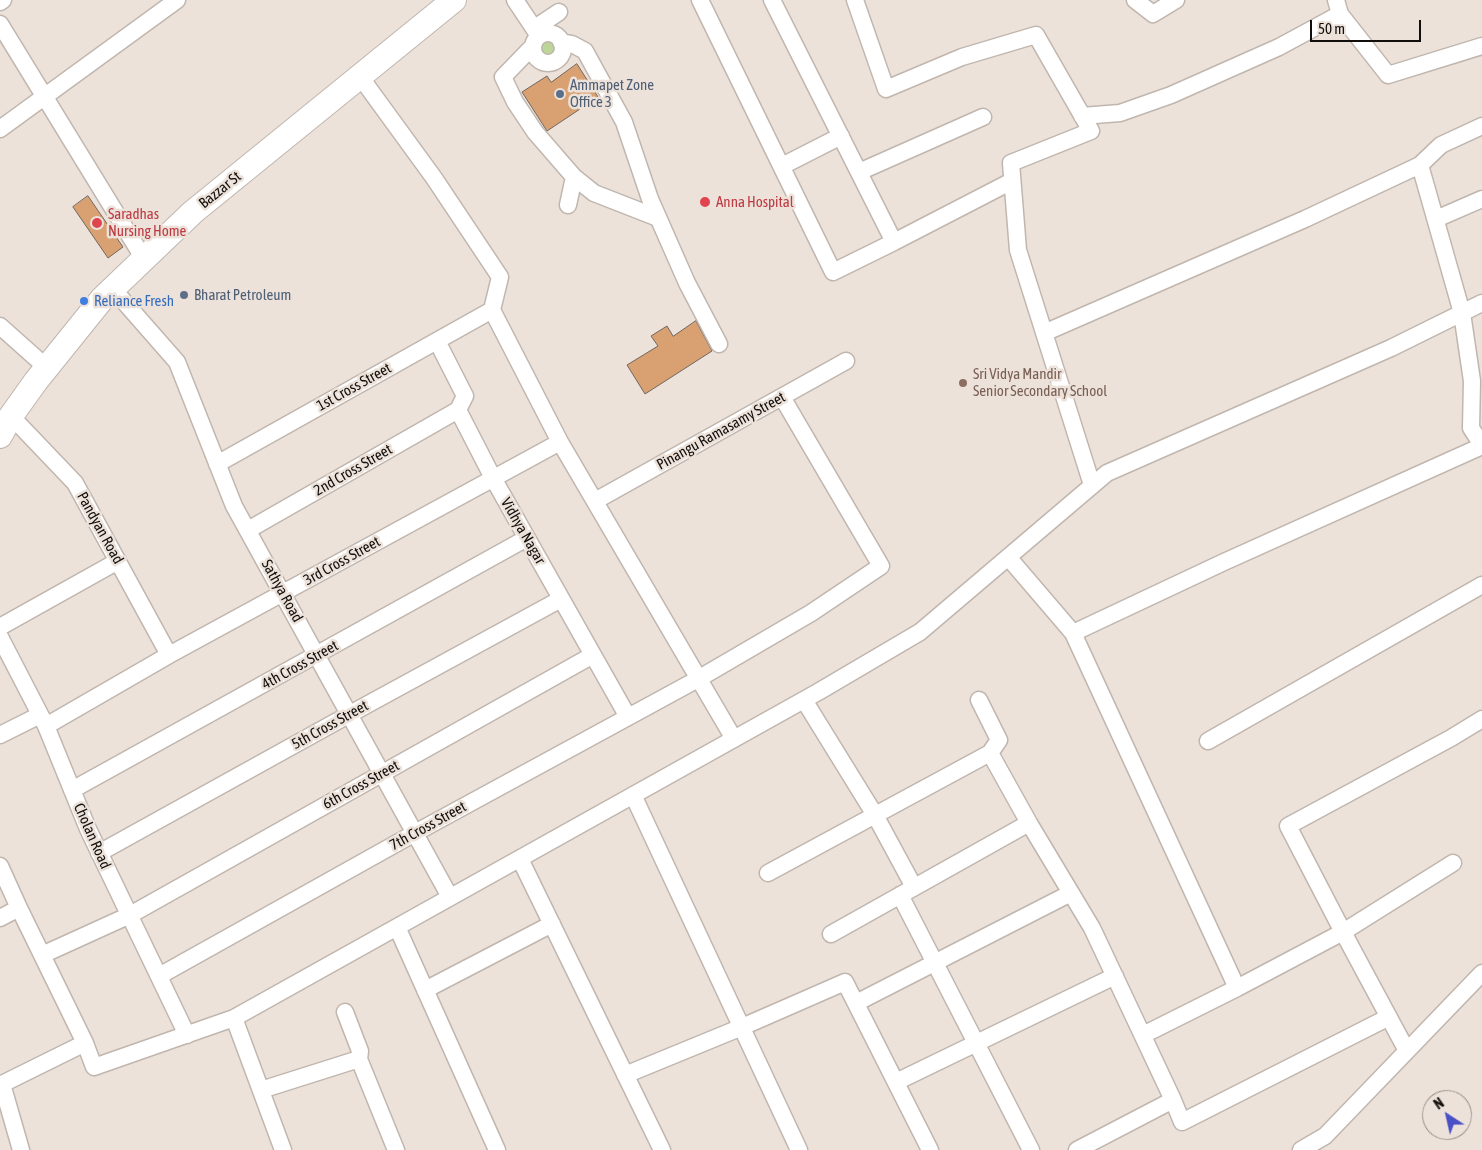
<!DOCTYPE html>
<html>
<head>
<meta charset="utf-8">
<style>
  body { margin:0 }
  #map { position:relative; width:1482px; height:1150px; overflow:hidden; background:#ece2da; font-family:"Asap Condensed",sans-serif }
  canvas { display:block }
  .north { position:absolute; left:1422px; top:1090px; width:50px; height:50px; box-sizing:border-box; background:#ece2da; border:1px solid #948d87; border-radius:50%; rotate:325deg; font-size:14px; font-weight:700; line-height:20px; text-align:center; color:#110e0b }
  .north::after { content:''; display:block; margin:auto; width:18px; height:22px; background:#4a50c5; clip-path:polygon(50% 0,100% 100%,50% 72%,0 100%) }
  .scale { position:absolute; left:1310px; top:20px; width:111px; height:22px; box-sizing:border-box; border:2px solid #110e0b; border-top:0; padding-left:6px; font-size:15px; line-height:18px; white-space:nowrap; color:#110e0b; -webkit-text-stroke:4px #ece2da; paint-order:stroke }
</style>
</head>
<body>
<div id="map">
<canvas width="1482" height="1150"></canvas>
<div class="north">N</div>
<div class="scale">50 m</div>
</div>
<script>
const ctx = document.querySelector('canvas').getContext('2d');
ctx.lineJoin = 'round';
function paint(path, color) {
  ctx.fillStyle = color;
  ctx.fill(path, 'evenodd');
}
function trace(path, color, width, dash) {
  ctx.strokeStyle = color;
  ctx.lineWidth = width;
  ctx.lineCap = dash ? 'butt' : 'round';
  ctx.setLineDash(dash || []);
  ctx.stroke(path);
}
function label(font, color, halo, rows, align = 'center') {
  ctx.font = font + ' "Asap Condensed",sans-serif';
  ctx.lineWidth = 5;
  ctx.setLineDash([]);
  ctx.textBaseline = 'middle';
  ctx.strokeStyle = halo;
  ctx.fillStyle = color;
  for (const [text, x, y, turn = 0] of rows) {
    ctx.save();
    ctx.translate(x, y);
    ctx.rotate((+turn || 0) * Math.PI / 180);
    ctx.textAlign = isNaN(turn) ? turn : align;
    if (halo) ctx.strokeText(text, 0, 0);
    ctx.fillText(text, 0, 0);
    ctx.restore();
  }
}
paint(new Path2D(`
  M538 48a10 10 0 1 1 20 0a10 10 0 1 1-20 0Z`), '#bcd599');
const building = new Path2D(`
  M577,64l21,33 -51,34 -25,-39 25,-16 4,6z
  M88,196l35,51 -15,11 -35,-51z
  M696,321l16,30 -67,43 -18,-29 31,-19 -7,-10 16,-10 6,10z`);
paint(building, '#d9a172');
trace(building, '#70665f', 1);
const street = new Path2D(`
  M515,0l24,36
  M700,0l133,272 61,-30 -122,-242
  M855,0l31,89 76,-32 74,-22 55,96 -80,32 7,87 74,235
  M1135,0l18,14 23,-14
  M1336,0l4,14 48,61 94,-29
  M0,2l3,-2
  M0,24l144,235
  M535,28l24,-16
  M533 48a15 15 0 1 1 30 0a15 15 0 1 1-30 0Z
  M561,42l11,2 13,7 39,71 26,77 37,84 32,61
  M533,46l-30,31 12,25 20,30 39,45 20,16 64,25
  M359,75l75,103 66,99 -8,33 68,132 174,297
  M1082,116l38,-3 51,-18 108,-48 61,-33
  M0,129l177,-129
  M1420,165l21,-20 41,-19
  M782,166l59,-30
  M859,172l124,-55
  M568,205l6,-28
  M1436,219l46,-20
  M894,242l118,-61
  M113,289l64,73 57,144 216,391
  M0,326l46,41
  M1044,333l261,-114 115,-54 42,148 10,68 -1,47 11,17
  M437,341l28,55 -7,14 35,68 135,239
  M11,416l64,67 94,172
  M217,464l275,-154
  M595,501l251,-140
  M248,530l210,-120
  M1008,557l65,76 164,355 -94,47
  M0,627l118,-66
  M1073,633l151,-71 258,-116
  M0,637l46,89 42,103 99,206
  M804,700l71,115 39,72
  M979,700l20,40 -9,13
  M46,726l123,-71 391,-213
  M0,735l40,-20
  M1208,741l274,-156
  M72,790l455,-252
  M633,795l166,355
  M99,853l251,-139 211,-115
  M520,859l142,291
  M0,866l19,42
  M768,873l222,-120 39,70 63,105 81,172 9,22 207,-105
  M900,895l131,255
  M0,918l19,-10 66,135 -83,41 19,66
  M397,927l100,223
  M831,934l198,-111
  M42,955l88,-40 463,-260
  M159,976l256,-143 283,-154 113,-66 70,-47 -99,-169
  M1237,988l106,-56 -55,-106 163,-88 31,-19
  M425,990l127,-66
  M856,1003l215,-110
  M345,1012l15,39 -1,8 37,91
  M234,1018l49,132
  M85,1043l9,24 140,-49 584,-326 102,-60 187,-159 284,-125 91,-45
  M1407,1051l-64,-119 110,-69
  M625,1075l117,-48 103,-45 85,168
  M896,1082l219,-106
  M261,1090l98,-31
  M1077,1150l96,-50
  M1301,1150l24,-14 157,-163`);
const secondary = new Path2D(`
  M0,436l11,-20 25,-35 66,-82 91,-87 261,-212`);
trace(street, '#c0b6ae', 19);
trace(secondary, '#c0b6ae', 26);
trace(street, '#fff', 16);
trace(secondary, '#fff', 24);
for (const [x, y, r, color] of [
  [560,94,5,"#5c6f8a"],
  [705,202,6,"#e0444e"],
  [97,223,6,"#e0444e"],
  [184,295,5,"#5c6f8a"],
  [84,301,5,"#3f7fe0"],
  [963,383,5,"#8d6e63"]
]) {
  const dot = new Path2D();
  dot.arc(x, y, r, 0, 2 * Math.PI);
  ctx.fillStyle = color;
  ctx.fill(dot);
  trace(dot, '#ece2da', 2);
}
label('15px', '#4e5e75', '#ece2da', [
  ["Ammapet Zone",570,85],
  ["Office 3",570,102],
  ["Bharat Petroleum",194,295]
], 'left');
label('15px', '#110e0b', '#ece2da', [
  ["Bazzar St",220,190,-39],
  ["1st Cross Street",354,387,-29],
  ["Pinangu Ramasamy Street",721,431,-29],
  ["2nd Cross Street",353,470,-30],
  ["Pandyan Road",100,528,61],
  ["Vidhya Nagar",523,531,60],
  ["3rd Cross Street",342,561,-29],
  ["Sathya Road",282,591,61],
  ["4th Cross Street",300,665,-29],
  ["5th Cross Street",330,725,-29],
  ["6th Cross Street",361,785,-29],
  ["7th Cross Street",428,826,-29],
  ["Cholan Road",92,836,66]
]);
label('15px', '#be3a42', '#ece2da', [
  ["Anna Hospital",716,202],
  ["Saradhas",108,214],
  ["Nursing Home",108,231]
], 'left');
label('15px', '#366cbe', '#ece2da', [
  ["Reliance Fresh",94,301]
], 'left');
label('15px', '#785e54', '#ece2da', [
  ["Sri Vidya Mandir",973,374],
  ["Senior Secondary School",973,391]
], 'left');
</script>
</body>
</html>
